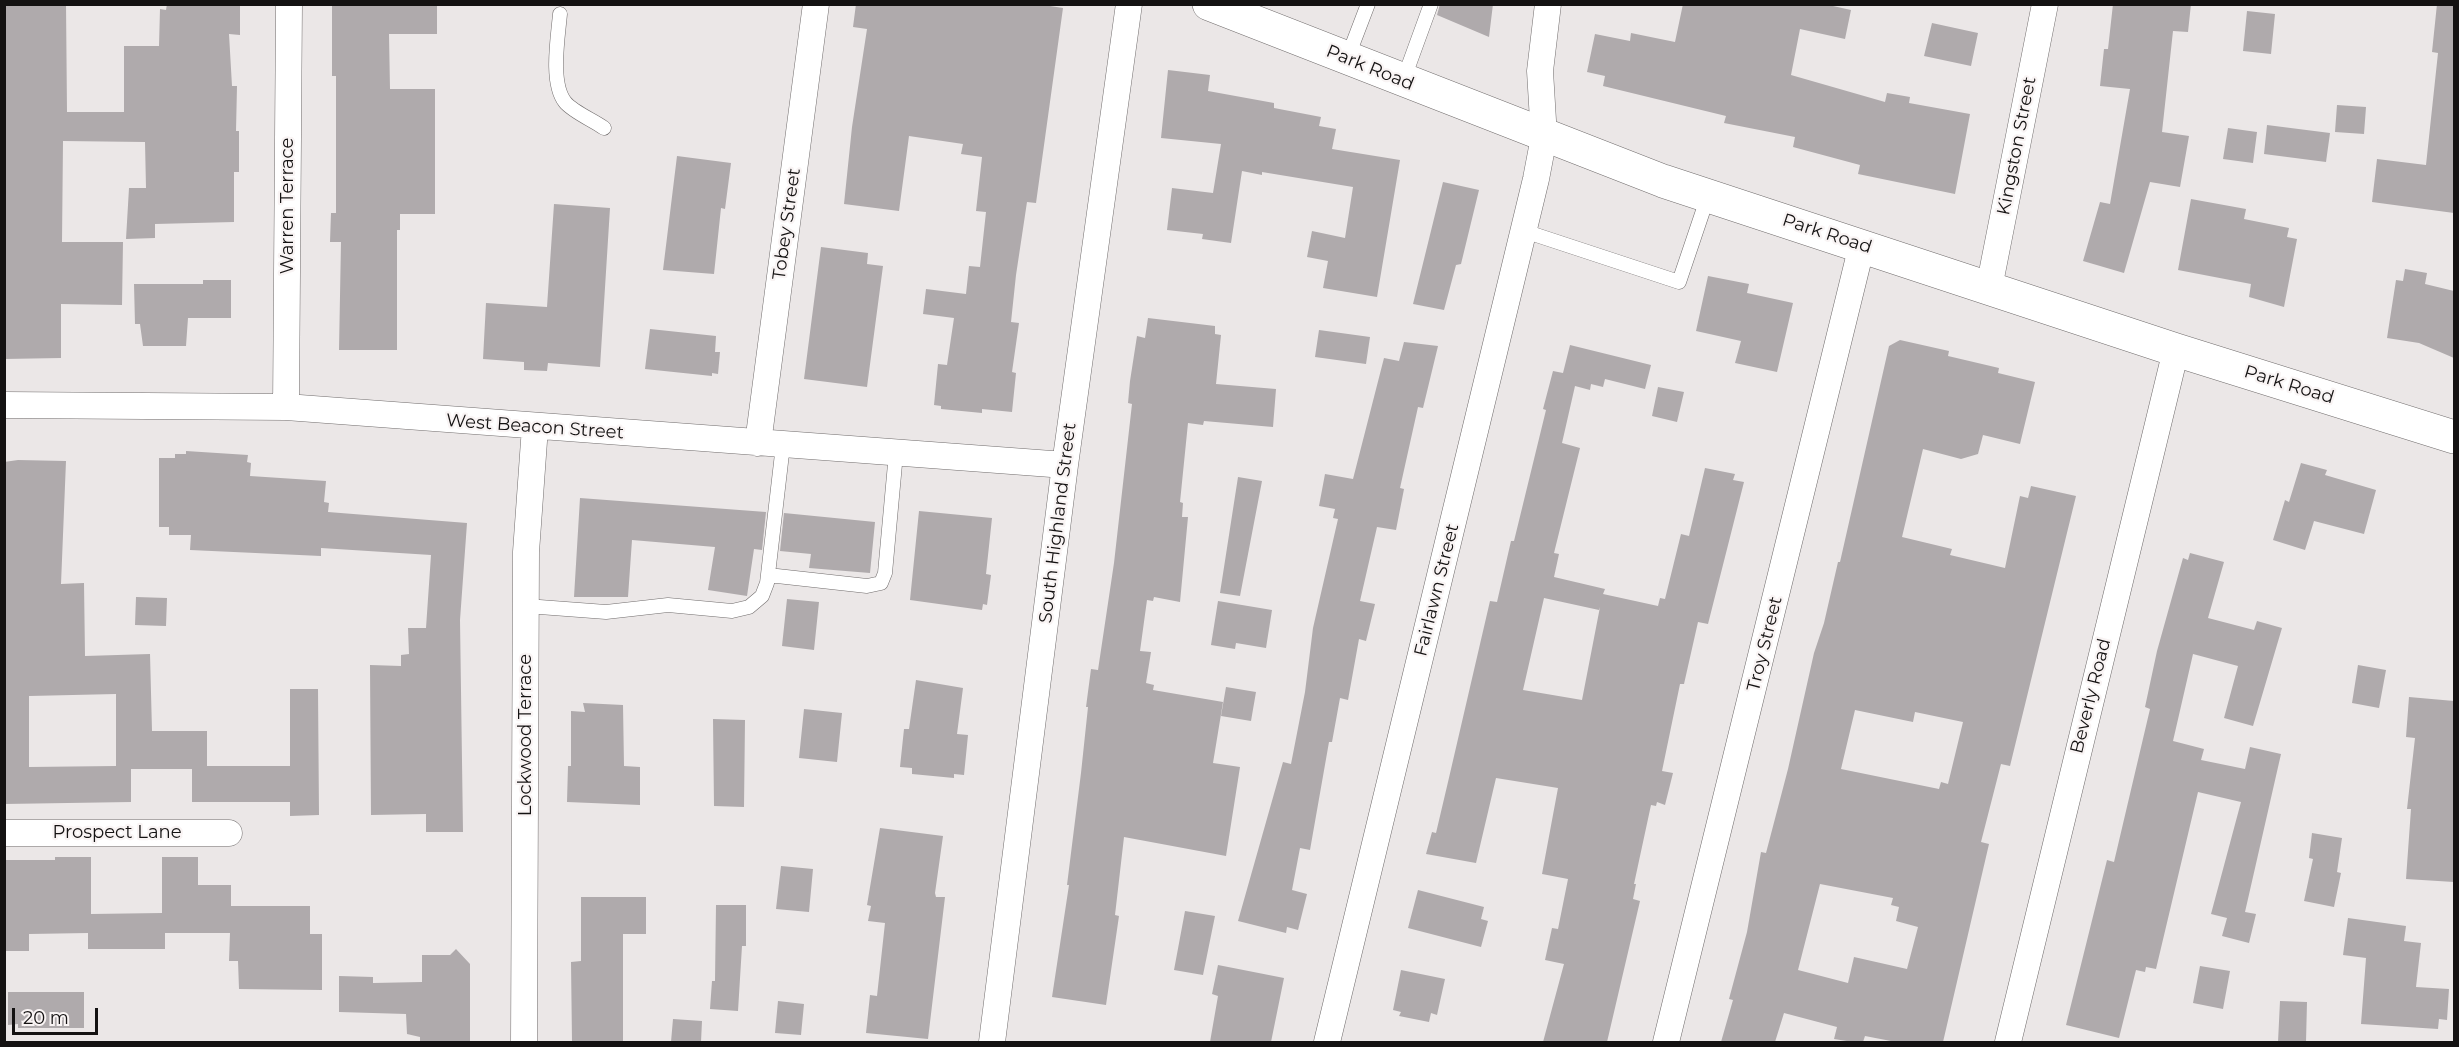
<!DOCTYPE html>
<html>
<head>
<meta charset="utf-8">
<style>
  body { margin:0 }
  #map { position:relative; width:2459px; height:1047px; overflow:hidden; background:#ebe7e7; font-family:Montserrat,sans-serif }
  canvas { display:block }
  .frame { position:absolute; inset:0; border:6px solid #141212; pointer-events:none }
  .scale { position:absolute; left:12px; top:1008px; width:86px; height:27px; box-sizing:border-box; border:3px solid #141212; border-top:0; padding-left:8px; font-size:18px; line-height:21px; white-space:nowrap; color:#141212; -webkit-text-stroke:4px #f9f4f4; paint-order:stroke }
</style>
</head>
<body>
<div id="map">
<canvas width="2459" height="1047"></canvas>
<div class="frame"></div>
<div class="scale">20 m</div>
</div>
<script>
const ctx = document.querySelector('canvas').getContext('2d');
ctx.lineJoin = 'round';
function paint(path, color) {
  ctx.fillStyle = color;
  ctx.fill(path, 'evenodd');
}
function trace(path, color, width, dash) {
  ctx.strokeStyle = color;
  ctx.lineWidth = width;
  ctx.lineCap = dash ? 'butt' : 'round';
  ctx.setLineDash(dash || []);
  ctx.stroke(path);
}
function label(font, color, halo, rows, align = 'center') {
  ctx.font = font + ' Montserrat,sans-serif';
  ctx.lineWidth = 4.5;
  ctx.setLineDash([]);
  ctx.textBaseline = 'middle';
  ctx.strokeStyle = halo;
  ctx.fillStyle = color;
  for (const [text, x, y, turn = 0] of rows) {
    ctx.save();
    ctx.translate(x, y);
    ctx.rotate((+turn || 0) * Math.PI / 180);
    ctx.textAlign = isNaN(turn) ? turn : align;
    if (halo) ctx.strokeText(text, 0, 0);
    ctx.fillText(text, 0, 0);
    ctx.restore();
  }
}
paint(new Path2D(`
  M4,4h62l1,108h57v-66h35l1,-37 6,1 1,-6h73v31l-11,-1 3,52h5l-1,45h3v41h-5v50l-79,2v14l-29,1 3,-51h17l-1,-46 -82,-1 -1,101h61l-1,63 -61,-1v54l-57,1z
  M332,4h105v30h-48l1,55h45v125h-35v16h-3v120h-58l2,-108h-11l1,-29h5v-137h-4z
  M856,4h181l26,4 -27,195 -9,-1 -11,73 -5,47 8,1 -7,49 4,1 -4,39 -30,-3v4l-41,-4v-3l-7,-1 4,-41 9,1 7,-47 -31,-4 3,-25 40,5 3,-28 11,1 6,-55 -10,-1 6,-54 -21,-3 2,-10 -54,-8 -10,75 -55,-7 8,-77 15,-98 -14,-2z
  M1440,4h53l-4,33 -52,-22z
  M1683,4h141l27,6 -6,29 -45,-10 -9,46 94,27 2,-9 23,4 -1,6 61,11 -15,80 -97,-20 2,-9 -67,-18 2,-10 -71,-14 2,-7 -123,-30 2,-10 -18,-4 8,-38 35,7 1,-8 44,9z
  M2113,4h78l-3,28 -15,-1 -11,101 27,4 -9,51 -30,-5 -26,91 -41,-12 17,-59 10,2 20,-115 -30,-3 4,-37h4z
  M2437,4h17v209l-82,-11 5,-43 49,6 12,-112 -6,-1z
  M2247,11l28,3 -4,40 -28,-3z
  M1932,23l46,10 -7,33 -47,-10z
  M1168,70l42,5 -2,16 66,12v5l47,9 -2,9 17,3 -4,20 68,11 -23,137 -54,-9 5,-27 -21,-4 5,-26 33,7 8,-51 -91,-15v3l-20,-4 -11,72 -29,-4 1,-5 -36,-4 5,-42 41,5 8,-49 -60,-6z
  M2337,105l29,2 -2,27 -29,-2z
  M2267,125l63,8 -4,29 -62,-8z
  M2228,128l29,4 -4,31 -30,-4z
  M677,156l54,7 -6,46 -4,-1 -7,66 -51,-4z
  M1443,182l36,8 -18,74 -5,1 -12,45 -31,-6z
  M2191,199l55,10 -2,10 45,9 -2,9 10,2 -13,68 -35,-10 2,-13 -73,-14z
  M554,204l56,4 -10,159 -52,-4 -1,8 -23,-1v-8l-41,-3 3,-56 61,4z
  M821,247l47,6 -1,11 16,2 -16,121 -63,-8z
  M2405,269l22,4 -2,11 29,7v67l-35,-15 -32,-5 9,-58 7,1z
  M1708,276l41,8 -2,9 46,10 -16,69 -42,-9 6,-22 -45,-10z
  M203,280h28v38h-43l-2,28h-43l-3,-22h-5l-1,-40h69z
  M1148,318l67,8v8l6,1 -5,49 60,5 -3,38 -69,-6 -1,4 -15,-2 -8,79 3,1 -1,14h6l-8,85 -26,-5 -1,4 -6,-1 -7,51 11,1 -5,31 8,2 -1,5 70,12 -10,61 27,4 -14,89 -102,-19 -9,78 4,1 -13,89 -54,-8 17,-112h-2l14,-112 7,-66h-2l5,-38 7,1 16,-107 18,-159 -4,-1 2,-22 7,-45 8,2z
  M650,329l66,7 -1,16h5l-2,22 -6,-1v3l-67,-7z
  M1319,330l51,7 -4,27 -51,-7z
  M1900,340l49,11 -1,5 51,12 -1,5 37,9 -15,62 -37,-9 -5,19 -17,5 -38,-10 -21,88 50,12 -2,6 55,13 15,-72 8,2 3,-12 45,10 -66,270 -9,-2 -20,78 8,2 -46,198h-47l-31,-6 -2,6h-10l-19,-3 3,-12 -53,-14 -9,29h-54l12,-42 -4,-1 18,-67 14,-80 5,1 22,-84 26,-116 10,-30 14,-61h2l49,-216zM1855,710l58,12 2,-10 48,10 -15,62 -7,-2 -2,7 -98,-20zM1820,884l73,14 -2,7 8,2 -3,14 22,6 -11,42 -53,-12 -6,26 -50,-13z
  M1404,342l34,4 -15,62 -5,-1 -18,81 4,1 -8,41 -19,-3 -17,74 15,3 -9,37 -7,-2 -11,61 -8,-2 -8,44h-3l-19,108 -10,-2 -8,42 15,4 -9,36 -11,-3 -1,6 -48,-12 45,-159 8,2 14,-72 8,-64 25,-109 -5,-1 2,-9 -16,-3 6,-32 28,5 31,-121 15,3z
  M1570,345l81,20 -6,24 -40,-10 -2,8 -12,-3 -1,6 -15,-4 -13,57 18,5 -26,105 5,1 -5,23 51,12 -2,5 55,12 2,-8 5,1 16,-65 8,2 16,-68 30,6 -2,6 11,2 -36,142 -10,-2 -14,62h-4l-18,87 11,2 -8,32 -8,-3 -1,4 -5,-1 -17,79h2l-3,15 7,2 -33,141h-64l21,-78 -19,-4 7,-32 6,1 10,-50 -26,-5 16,-86 -62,-10 -20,85 -50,-9 6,-22 4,1 12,-51 42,-181 7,1 14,-61h3l32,-131 -3,-1 10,-38 10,2zM1544,598l55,12 1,-3 -18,93 -59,-10z
  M1658,387l26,5 -7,30 -25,-6z
  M186,451l62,4 -1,7 4,1 -1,13 76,5 -2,21 5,1 -1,9 139,11 -7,97 3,212h-37v-18l-55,1 -1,-150 31,1v-11l8,-1 -1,-26h18l5,-73 -110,-7v8l-131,-6 1,-15h-22v-8h-10v-69h16v-4h11z
  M18,460l48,1 -5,123 23,-1 1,73 65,-2 2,77h55v35h83v-77h28l1,126 -29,1v-14h-98v-33h-61v33l-127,2v-342zM116,694v72l-87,1v-71z
  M2301,463l26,7 -2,5 51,15 -12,44 -50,-13 -9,29 -32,-10 12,-40 4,2z
  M1238,477l24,4 -22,115 -20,-3z
  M580,498l186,14 -4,38 -8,-1 -7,47 -39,-6 7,-43 -83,-7 -4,57h-54z
  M919,511l73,7 -6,56 5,1 -4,30 -4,-1 -1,6 -72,-10z
  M784,513l91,9 -5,51 -61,-5 2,-14 -31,-3z
  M2190,553l34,9 -16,56 46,12 3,-9 25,7 -29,98 -29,-8 14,-52 -45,-12 -20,87 31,8 -3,11 44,9 5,-22 31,7 -36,158 11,2 -7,29 -27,-7 5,-18 -16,-4 30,-112 -43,-10 -42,177 -10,-2 -1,5 -9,-2 -17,68 -53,-13 41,-165 7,2 36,-153 -5,-2 12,-56 26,-93 5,2z
  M136,597l31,1 -1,28 -31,-1z
  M787,599l32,3 -5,48 -32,-4z
  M1218,601l54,9 -6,38 -30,-5 -1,6 -24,-4z
  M2358,665l28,5 -7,38 -27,-5z
  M916,680l47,8 -6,46 11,1 -4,40 -10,-1v4l-42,-4v-6l-12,-1 4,-38h5z
  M1226,687l30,5 -5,29 -30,-5z
  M2409,697l45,4v181l-48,-3 5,-70h-4l8,-71 -9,-1z
  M583,703l40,2 1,61 16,1v38l-73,-3 1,-36h3v-55l14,1z
  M804,709l38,4 -5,49 -38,-4z
  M713,719l32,1 -1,87 -30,-1z
  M880,828l63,8 -8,57 1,4h9l-17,142 -62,-6 4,-38 7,1 8,-73 -17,-2 3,-15 -4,-1z
  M2312,833l30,5 -5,34 4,1 -7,34 -30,-6 9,-42 -4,-1z
  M55,857h36v57l71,-1v-56h36v28h33v21h79v28h12v56l-83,-1 -1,-28h-9l1,-28h-65v16h-77v-16l-59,1v17h-25v-91h51z
  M781,866l32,3 -4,43 -33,-3z
  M1418,890l66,17 -3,12 7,2 -7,26 -73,-19z
  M581,897h65v37h-23v108h-51l-1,-80 10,-1z
  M716,905h30v41h-4l-4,65 -28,-2 2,-28h3z
  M1185,911l30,5 -12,59 -29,-5z
  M2348,918l58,8 -2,15 17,2 -5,44 33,2 -2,31 -8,-1 -1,10 -77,-5 5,-66 -23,-3z
  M456,949l14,15v78h-50v-5l-13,-3 -1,-20 -67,-2v-36l34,1v6l49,-1v-27h28z
  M1218,965l66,13 -13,64h-61l8,-46 -6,-2z
  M2200,966l30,5 -7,38 -30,-6z
  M1401,970l44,9 -8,36 -6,-2 -2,9 -30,-6 2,-4 -8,-2z
  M8,992h76v36h-66v-4l-10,1z
  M778,1001l26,3 -3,31 -26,-2z
  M2280,1001l27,1 -1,40h-28z
  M673,1019l29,2 -1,21h-30z`), '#afaaac');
const service = new Path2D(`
  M560,14c-2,23 -10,69 5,88 8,10 28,18 39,26
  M1347,59l21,-55
  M1403,81l28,-77
  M1524,231l155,51 29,-86
  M768,575l99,11 14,-3 4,-10 11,-120
  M526,606l80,6 62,-7 64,6 17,-4 13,-11 5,-13 16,-138`);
const minor = new Path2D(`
  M1989,288l56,-284
  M4,405l282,2 779,58
  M286,407l3,-403
  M758,443l58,-439
  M4,833h225
  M524,1042l2,-490 9,-125
  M992,1042l73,-577 64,-461
  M1327,1042l209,-863 8,-42 -4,-66 8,-67
  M1666,1042l196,-797
  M2008,1042l168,-692`);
const secondary = new Path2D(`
  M1209,4l454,177 513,169 278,87`);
trace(service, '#716d6d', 15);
trace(minor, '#716d6d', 27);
trace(secondary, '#716d6d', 34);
trace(service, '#fff', 14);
trace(minor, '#fff', 26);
trace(secondary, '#fff', 33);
label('18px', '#141212', '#f9f4f4', [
  ["Park Road",1370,68,22],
  ["Kingston Street",2017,146,-79],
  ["Warren Terrace",288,206,-90],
  ["Tobey Street",787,224,-82],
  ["Park Road",1827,234,18],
  ["Park Road",2289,385,17],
  ["West Beacon Street",535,427,4],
  ["South Highland Street",1058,523,-83],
  ["Fairlawn Street",1437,590,-76],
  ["Troy Street",1765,644,-76],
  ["Beverly Road",2091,696,-76],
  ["Lockwood Terrace",526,735,-90],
  ["Prospect Lane",117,833]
]);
</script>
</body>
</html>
